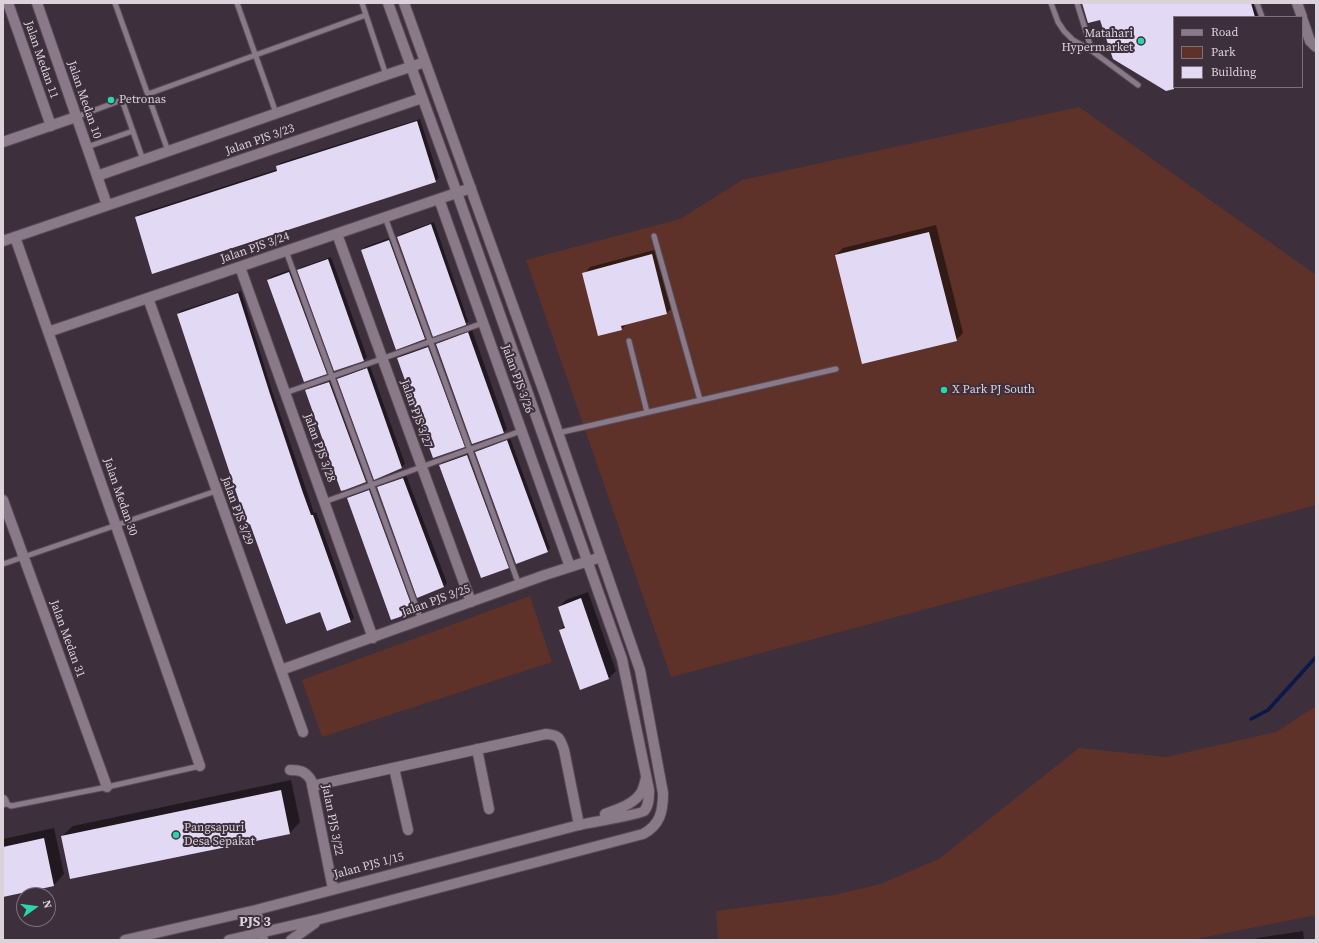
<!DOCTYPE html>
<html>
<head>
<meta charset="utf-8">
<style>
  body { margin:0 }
  #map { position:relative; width:1319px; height:943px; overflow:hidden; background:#3e2f3c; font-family:"Source Serif 4",serif }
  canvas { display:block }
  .frame { position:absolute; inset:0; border:4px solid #dbd2da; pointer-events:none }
  .legend { position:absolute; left:1173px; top:16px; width:130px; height:72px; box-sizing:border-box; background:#3e2f3c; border:1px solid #7d707b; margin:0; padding:5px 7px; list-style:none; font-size:12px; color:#dbd2da }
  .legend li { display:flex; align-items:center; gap:8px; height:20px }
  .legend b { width:20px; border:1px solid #7d707b }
  .north { position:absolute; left:16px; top:887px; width:40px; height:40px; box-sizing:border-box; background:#3e2f3c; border:1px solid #7d707b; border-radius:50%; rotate:76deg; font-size:11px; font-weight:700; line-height:16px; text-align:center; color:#dbd2da }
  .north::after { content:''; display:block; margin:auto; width:14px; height:18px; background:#2bd5ac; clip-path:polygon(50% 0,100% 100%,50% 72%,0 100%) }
</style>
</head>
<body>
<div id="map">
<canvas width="1319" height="943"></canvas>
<div class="frame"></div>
<ul class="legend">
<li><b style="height:5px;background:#8a7988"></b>Road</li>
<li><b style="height:11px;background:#5e3228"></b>Park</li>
<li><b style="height:11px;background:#e2daf5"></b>Building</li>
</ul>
<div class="north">N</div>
</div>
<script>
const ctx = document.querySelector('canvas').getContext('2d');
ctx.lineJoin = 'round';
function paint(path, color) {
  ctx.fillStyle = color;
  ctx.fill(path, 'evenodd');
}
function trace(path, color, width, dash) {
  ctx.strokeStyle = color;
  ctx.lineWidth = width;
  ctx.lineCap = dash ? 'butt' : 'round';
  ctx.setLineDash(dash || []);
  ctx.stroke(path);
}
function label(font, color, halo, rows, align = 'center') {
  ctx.font = font + ' "Source Serif 4",serif';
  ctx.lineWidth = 4;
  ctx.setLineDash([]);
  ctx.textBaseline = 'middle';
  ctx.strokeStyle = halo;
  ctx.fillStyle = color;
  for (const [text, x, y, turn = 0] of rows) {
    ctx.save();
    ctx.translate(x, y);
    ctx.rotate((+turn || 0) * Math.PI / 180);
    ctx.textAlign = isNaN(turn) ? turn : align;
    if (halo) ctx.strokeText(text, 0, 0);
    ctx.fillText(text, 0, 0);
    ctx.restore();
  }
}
paint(new Path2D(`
  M1079,107l237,168v230l-645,172 -145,-417 154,-41 62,-39z
  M530,596l22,66 -230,75 -20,-57z
  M1316,706v209l-125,25h-473l-2,-29 118,-16 46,-11 59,-25 140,-111 87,9 110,-25z`), '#5e3228');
paint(new Path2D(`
  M1083,3h177l4,14h-90v70h6l-14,3 -66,-71z
  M420,119l19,59 -4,3 -299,36 3,-3 139,-45 -1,-2 3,-4z
  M434,222l34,99 -3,3 -67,-86 3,-4z
  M936,225l27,108 -7,7 -120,-85 7,-7z
  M392,237l36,98 -3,3 -63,-88 3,-3z
  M658,249l15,58 -6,6 -40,10 -5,6 -38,-55 6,-7z
  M331,257l36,100 -3,3 -66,-90 4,-3z
  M292,269l37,101 -3,3 -58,-93 3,-3z
  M241,291l31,100 34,98 8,24 2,-1 38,106 -3,3 -30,-10 -143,-297 3,-3z
  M472,330l35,99 -3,3 -31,11 -36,-99 3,-3z
  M431,344l36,99 -3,3 -66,-88 4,-3z
  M370,366l35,98 -5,5 -25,9 -37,-99 3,-3z
  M333,379l36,99 -3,4 -24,7 -36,-98 3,-4z
  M510,438l40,110 -3,4 -71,-100 3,-3z
  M470,452l41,112 -3,3 -68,-102 3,-3z
  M406,475l41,108 -3,4 -66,-99 3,-4z
  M372,487l44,121 -3,3 -65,-113 4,-3z
  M588,592l28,79 -7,7 -28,10 -21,-58 5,-5 -6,-18 7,-7z
  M291,780l9,42 -10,11 -219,45 -9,-42 11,-10z
  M54,828l10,46 -10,11 -51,11v-57z
  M1303,931l1,9h-49l2,-2z`), '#0007');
trace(new Path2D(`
  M1251,719l17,-9 48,-53`), '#0b184a', 3.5);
paint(new Path2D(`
  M1082,3h169l4,14h-81v72l-8,2 -53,-32 -13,-39 -12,3z
  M417,121l19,61 -284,92 -17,-57 142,-46 -1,-5z
  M431,224l35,100v1l-33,12 -36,-100z
  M929,232l28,109 -95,23 -27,-109z
  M389,240l36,99 -29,11 -35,-100z
  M652,254l15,60 -46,12 1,4 -24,6 -16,-63z
  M328,259l36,102 -30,10 -37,-101z
  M289,272l38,102 -23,8 -37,-102z
  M238,293l32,101 33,99 8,22h2l38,107 -24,9 -7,-19 -34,12 -36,-100 -3,1 -70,-211z
  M468,332l36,101 -32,11 -36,-100z
  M428,347l37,100 -32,11 -36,-100z
  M367,368l35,100 -28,12 -37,-101z
  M329,382l37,100 -21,8 -4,1 -36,-101z
  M507,440l41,112 -32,12 -41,-112z
  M467,455l42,113 -28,10 -42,-113z
  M403,478l41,109 -27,11 -40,-111z
  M369,490l45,122 -23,8 -44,-122z
  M581,598l28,81 -29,11 -21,-60 6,-2 -7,-21z
  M281,790l9,44 -220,45 -9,-43z
  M44,838l10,48 -51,11v-50z`), '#e2daf5');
const lane = new Path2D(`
  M115,3l53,148
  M237,3l39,110
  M362,3l24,72
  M1051,3l7,19 6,9 9,9 19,11 46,34
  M1077,3l15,48
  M1257,3l5,14
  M148,94l218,-79
  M76,117l46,-17 21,60
  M87,147l46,-16
  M385,217l134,368
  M654,236l46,164
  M286,251l135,369
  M629,341l18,71
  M285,393l198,-70
  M558,433l278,-64
  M324,502l197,-71
  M3,564l213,-73
  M4,802l7,4 96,-19 93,-21`);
const street = new Path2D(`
  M8,3l43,123
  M1297,3l5,14
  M1302,18l8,23 6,6
  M3,142l73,-25
  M97,176l10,29
  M439,199l131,368
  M337,234l134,368
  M15,237l185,529
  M3,241l419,-143
  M240,267l133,371
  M148,298l155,434
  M48,332l423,-144
  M3,500l104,287
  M281,670l264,-95 56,-18
  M477,749l12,60
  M394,768l14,62
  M290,770c10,0 15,1 21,10l22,109
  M312,786l234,-52c13,1 14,4 18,16l15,75
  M3,800l1,2`);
const secondary = new Path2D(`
  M37,3l60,173 289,-101 39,-13
  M605,814c13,-5 30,-10 37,-23 2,-4 3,-9 4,-13
  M256,910l7,30
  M125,940l131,-30 323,-85c9,-2 62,-11 65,-14 5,-5 5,-14 5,-21l-27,-131 -165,-466 -69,-190
  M229,940l91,-21 323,-85c17,-9 20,-22 20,-41l-23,-123 -95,-275 -141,-392
  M291,940l24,-17`);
trace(lane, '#574b56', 7);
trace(street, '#574b56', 12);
trace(secondary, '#574b56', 12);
trace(lane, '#8a7988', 5);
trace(street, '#8a7988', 10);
trace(secondary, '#8a7988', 10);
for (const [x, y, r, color] of [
  [1141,41,4,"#2bd5ac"],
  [111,100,4,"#2bd5ac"],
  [944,390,4,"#2bd5ac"],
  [176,835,4,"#2bd5ac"]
]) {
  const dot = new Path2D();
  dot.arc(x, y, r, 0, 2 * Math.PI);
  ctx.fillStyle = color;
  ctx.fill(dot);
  trace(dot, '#3e2f3c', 1.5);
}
label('12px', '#dbd2da', '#3e2f3c', [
  ["Matahari",1133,34,"right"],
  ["Hypermarket",1133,48,"right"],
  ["Petronas",119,100],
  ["X Park PJ South",952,390],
  ["Pangsapuri",184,828],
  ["Desa Sepakat",184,842]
], 'left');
label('12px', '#dbd2da', '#3e2f3c', [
  ["Jalan Medan 11",41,60,71],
  ["Jalan Medan 10",84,100,71],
  ["Jalan PJS 3/23",260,140,-19],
  ["Jalan PJS 3/24",255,248,-19],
  ["Jalan PJS 3/26",517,379,70],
  ["Jalan PJS 3/27",416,414,70],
  ["Jalan PJS 3/28",319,448,70],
  ["Jalan Medan 30",120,497,71],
  ["Jalan PJS 3/29",237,511,70],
  ["Jalan PJS 3/25",436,601,-20],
  ["Jalan Medan 31",67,639,70],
  ["Jalan PJS 3/22",332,820,79],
  ["Jalan PJS 1/15",369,866,-15]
]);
label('bold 14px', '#dbd2da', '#3e2f3c', [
  ["PJS 3",255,922]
]);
</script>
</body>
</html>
